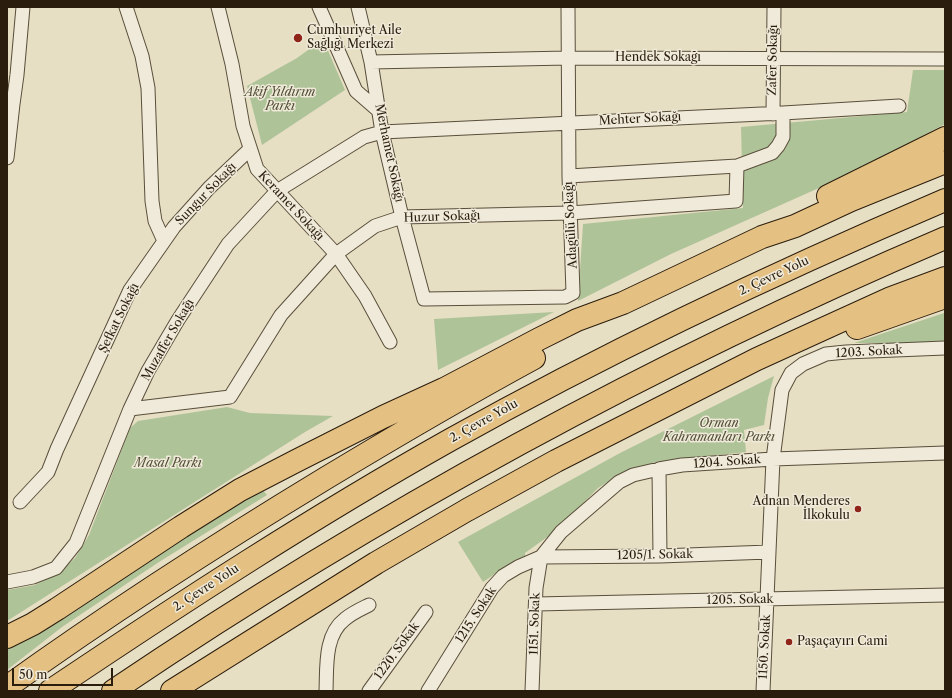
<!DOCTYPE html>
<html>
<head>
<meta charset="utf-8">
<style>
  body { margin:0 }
  #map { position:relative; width:952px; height:698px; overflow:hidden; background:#e7dfc4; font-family:"Libre Caslon Text",serif }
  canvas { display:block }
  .frame { position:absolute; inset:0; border:8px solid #2b1d0d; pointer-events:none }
  .scale { position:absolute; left:12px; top:668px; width:101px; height:18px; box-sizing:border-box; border:2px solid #2b1d0d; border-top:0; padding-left:5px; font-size:12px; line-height:14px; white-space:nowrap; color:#2b1d0d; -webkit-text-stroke:3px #efead9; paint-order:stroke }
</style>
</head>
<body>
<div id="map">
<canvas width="952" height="698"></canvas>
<div class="frame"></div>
<div class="scale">50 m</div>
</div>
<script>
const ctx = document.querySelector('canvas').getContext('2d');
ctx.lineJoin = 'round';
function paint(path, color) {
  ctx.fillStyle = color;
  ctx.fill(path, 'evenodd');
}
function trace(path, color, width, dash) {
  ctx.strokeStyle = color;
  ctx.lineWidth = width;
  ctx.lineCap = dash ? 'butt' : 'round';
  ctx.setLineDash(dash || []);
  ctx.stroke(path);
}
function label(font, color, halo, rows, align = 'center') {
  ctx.font = font + ' "Libre Caslon Text",serif';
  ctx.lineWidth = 3;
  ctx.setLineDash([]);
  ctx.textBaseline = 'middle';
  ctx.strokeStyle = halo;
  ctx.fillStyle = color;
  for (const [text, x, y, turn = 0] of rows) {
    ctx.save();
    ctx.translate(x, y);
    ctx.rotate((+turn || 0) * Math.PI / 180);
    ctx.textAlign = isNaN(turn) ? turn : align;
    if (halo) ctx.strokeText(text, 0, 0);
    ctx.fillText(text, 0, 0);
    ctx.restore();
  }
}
paint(new Path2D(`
  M323,39l22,51 -83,55 -15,-59 50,-28z
  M913,70h32v54l-88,47 -186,83 -93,47 5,-77 160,-16 -2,-81 166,-15z
  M554,312l-116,58 -4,-51z
  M944,313l1,30h-91z
  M774,376l-6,22 -4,27 -20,5 2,22 -89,10 -33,10 -26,16 -41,42 -32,23v5l-23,11 -19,13 -25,-40 162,-89z
  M227,407l23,6 83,3 -28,16 -298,189v-31l28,-5 25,-13 15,-14 14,-23 41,-107 8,-7z
  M262,489l5,6 -108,67 -97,65 -55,43v-25z`), '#afc399');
const minor = new Path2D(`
  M126,7l16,49 6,32 4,113 3,20 9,20
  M218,7l14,57 11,62 14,43 79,85 29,42 25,46
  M319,7l37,84 23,20
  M358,7l13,55 11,70 20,85 22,82 141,-2 8,-4 -4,-117 -1,-169
  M371,62l197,-4 377,1
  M773,114l1,-107
  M7,158l6,-54 4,-29 6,-68
  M569,176l168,-10 35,-13 6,-7 5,-9v-24
  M130,409l100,-12 51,-82 55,-61 39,-28 27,-9 168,-4 166,-12 1,-35
  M659,469l1,87
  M20,502l28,-30 9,-23 73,-159 44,-63 35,-39 41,-39
  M7,582l26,-5 23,-9 20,-25 54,-134 18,-38 30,-51 50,-76 49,-53 87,-54 18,-5 401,-19 116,-7
  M536,604l409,-9
  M326,691c1,-24 -2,-56 19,-72 7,-6 16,-10 24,-14
  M369,691l57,-79
  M428,691l64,-103 11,-12 15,-9 23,-10 119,-1 109,-4
  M532,691l4,-103 5,-31 20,-25 58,-50 14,-7 26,-6 23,-4 91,-6 172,-6
  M763,691l10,-232 9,-69 9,-17 12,-9 23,-10 20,-2 99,-4`);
const motorway = new Path2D(`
  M828,196l117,-58
  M857,328l88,-31
  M7,637l26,-13 24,-15 124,-82 59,-37 56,-29 87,-44 61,-28 95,-50 38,-19 46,-17 139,-66 33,-11 56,-26 94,-38
  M7,687c103,-74 210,-143 319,-209 68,-41 138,-82 208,-120
  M50,691c131,-88 263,-174 400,-251 161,-90 326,-168 495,-240
  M113,691c262,-177 541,-329 832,-453
  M172,691l204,-128 91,-53 89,-49 201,-102 134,-61 54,-20`);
trace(minor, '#5a4e3b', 15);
trace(motorway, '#2b1d0d', 24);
trace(minor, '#efead9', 13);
trace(motorway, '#e4c082', 22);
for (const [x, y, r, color] of [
  [298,38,5,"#8f2418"],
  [858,509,4,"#8f2418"],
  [789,642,4,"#8f2418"]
]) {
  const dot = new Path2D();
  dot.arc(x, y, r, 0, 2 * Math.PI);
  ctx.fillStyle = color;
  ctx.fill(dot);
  trace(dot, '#efead9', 1.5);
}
label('12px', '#2b1d0d', '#efead9', [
  ["Cumhuriyet Aile",307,31],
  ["Sağlığı Merkezi",307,45],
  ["Adnan Menderes",850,502,"right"],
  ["İlkokulu",850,516,"right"],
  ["Paşaçayırı Cami",797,642]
], 'left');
label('12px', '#2b1d0d', '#efead9', [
  ["Hendek Sokağı",658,58],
  ["Zafer Sokağı",773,60,-89],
  ["Mehter Sokağı",640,119,-3],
  ["Merhamet Sokağı",389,153,78],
  ["Sungur Sokağı",206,194,-46],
  ["Keramet Sokağı",291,206,47],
  ["Huzur Sokağı",442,217,-2],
  ["Adagülü Sokağı",571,225,-93],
  ["2. Çevre Yolu",774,276,-25],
  ["Şefkat Sokağı",119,318,-64],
  ["Muzaffer Sokağı",168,340,-60],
  ["1203. Sokak",869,352,-3],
  ["2. Çevre Yolu",484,421,-29],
  ["1204. Sokak",727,462,-4],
  ["1205/1. Sokak",655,555,-1],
  ["2. Çevre Yolu",206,588,-33],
  ["1205. Sokak",740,600,-1],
  ["1215. Sokak",476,615,-57],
  ["1151. Sokak",535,624,-88],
  ["1150. Sokak",765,647,-87],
  ["1220. Sokak",397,651,-54]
]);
label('italic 12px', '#534f37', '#efead9', [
  ["Akif Yıldırım",280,93],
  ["Parkı",280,107],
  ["Orman",719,424],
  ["Kahramanları Parkı",719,438],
  ["Masal Parkı",168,464]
]);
</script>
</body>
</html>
